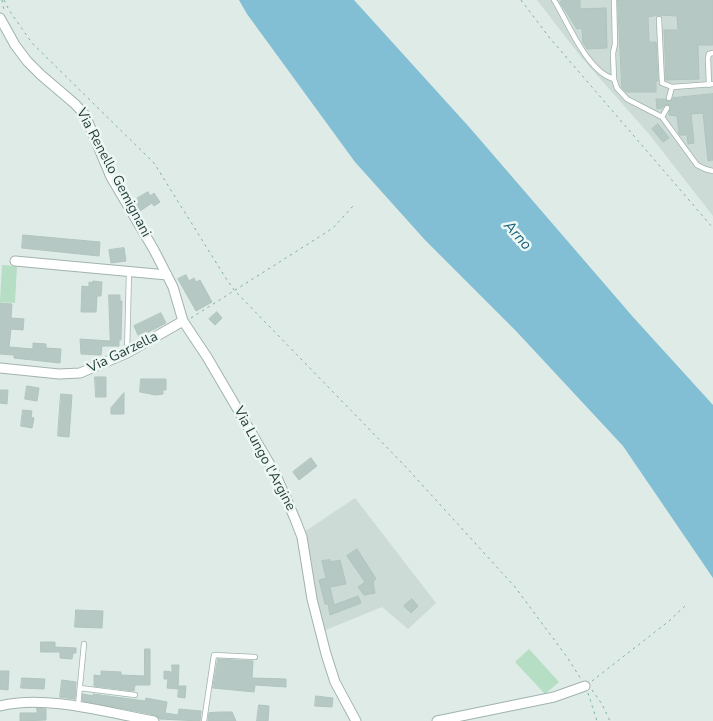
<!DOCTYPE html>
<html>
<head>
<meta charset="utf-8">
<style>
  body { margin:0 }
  canvas { display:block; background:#deebe6 }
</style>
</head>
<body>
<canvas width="713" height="721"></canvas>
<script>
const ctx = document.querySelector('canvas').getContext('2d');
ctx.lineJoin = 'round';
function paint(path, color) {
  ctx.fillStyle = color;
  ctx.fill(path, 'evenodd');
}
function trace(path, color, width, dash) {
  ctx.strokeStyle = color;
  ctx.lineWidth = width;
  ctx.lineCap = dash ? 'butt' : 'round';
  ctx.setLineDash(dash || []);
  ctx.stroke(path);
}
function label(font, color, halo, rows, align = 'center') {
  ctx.font = font + ' "Nunito Sans",sans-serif';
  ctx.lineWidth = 5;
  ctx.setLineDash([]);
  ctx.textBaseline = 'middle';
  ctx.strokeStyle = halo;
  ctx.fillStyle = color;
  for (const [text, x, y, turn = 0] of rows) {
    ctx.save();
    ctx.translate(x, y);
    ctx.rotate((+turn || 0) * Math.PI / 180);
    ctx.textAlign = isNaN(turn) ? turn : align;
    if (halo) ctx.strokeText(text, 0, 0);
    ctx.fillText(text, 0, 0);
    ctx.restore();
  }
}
paint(new Path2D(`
  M537,0h176v216l-64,-82 -68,-77z
  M355,498l81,105 -28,26 -26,-22 -59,24 -7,-35 -5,-37 -7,-27z`), '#ccdbd5');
paint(new Path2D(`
  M2,265l15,1 -2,37 -15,-1z
  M529,649l30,33 -14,12 -30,-32z`), '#b5dec4');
paint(new Path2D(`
  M239,0h115l116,128 163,189 80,88v173l-90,-132 -107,-115 -91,-91 -70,-78 -108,-148z`), '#82bfd4');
const building = new Path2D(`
  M563,0h17v9l26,-1 1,40 -20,1 -4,-6 -1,-15 -5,1 -17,-27z
  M618,0h95v45h-15l1,34 -33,1 -2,-50h14l-1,-14 -19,-1 -10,2 1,25h7l2,39h-2v11h-30l-4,-4z
  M713,94v66l-5,1 -5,-48 -12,1 3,29 -6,1 -1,-9h-7l-1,-1 -2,-18 -8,-1 1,-9 -4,-2 -4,4 -5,1 -1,-10h9l5,3 3,-4z
  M658,124l11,14 -6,4 -11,-13z
  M148,192l2,4 4,-3 6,9 -6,4 -2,-3 -12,8 -7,-10z
  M23,235l77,7 -1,14 -77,-8z
  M124,248l2,13 -15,2 -2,-13z
  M186,275l3,6 5,-3 2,4 4,-2 12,22 -16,9 -18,-32z
  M93,281l9,1 -1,14h-4l-1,16h-15l1,-26 7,1v-5l4,1z
  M109,295h11v6h2l-1,39h-3l1,1v5h-17l-1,9 -20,-1 -1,-15 30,2z
  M0,303l12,1 -1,14 13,1 -1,11 -12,-1 -2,18 24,2v-6l13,1v4l15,1 -1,14 -46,-5v-3l-14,-1z
  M217,312l5,6 -7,7 -6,-6z
  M161,313l5,10 -27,14 -5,-11z
  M95,377h11v20h-10z
  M141,379h25v11h-3v4l-7,1 -16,-3z
  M27,386l12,2 -2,13 -12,-2z
  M0,390h8l-1,14 -7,-1z
  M124,393v21h-13v-6z
  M61,394l11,1 -3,42 -11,-1z
  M23,410l9,1 -1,6 3,1 -2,10 -11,-2z
  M311,458l6,8 -18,14 -6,-8z
  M357,549l19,30 -3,2 2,12 -11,2 -6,-8 7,-5 -18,-26z
  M330,560v2l10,-2 6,24 -16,3 4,18 24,-9 3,7 -31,12 -2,-11h-3l-6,-24 7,-2 -4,-17z
  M412,599l6,7 -7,7 -7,-7z
  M76,610l27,1 -1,17 -27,-1z
  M41,642h14v5l21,1v5h-3l-1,6 -12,-1v-6h-19z
  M145,649h5v36h-15l-1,6 -40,-5v-11l7,1v-5l20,1v3l23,1z
  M218,659l35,2 -1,17 34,1v8l-31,-2 -1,7 -41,-4z
  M172,665h7l-1,24 -11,-1 1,-9h-4v-8l8,1z
  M0,671h9l-1,19 -8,-1z
  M22,678l23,1 -1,10 -23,-1z
  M62,680l14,2 -1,17 -15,-2z
  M179,686h7l-1,12 -7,-1z
  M83,694l10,2v-2l52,7 1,-3 21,4 -2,11 13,2 1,-6 22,2 -1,10 -40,-2 -5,-4 -72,-14z
  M316,696l17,2 -1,9 -17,-1z
  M259,705l10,1 -1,15h-11z
  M37,708l9,1v11l-26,1v-8h17z
  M220,712h12l4,9h-28l1,-8z`);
paint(building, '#b6c8c3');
trace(building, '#b0c4be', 1);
const lane = new Path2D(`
  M554,0c14,22 33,72 60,79
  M614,0l1,44 -2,9 1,26 3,9 10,11 35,18 35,48 8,4 8,2
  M659,19l3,64 10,4 41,-3
  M709,85l-1,-27 1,-4 4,-1
  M669,98l3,-11
  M662,117l5,-9
  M127,353l2,-81
  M80,688l55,7
  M78,706l6,-62
  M204,721l10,-66 41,2`);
const street = new Path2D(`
  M0,18l15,27 12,16 14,14 34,29 10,11 26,62 43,73 19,37 10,34 24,36 68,116 20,46 7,18 10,62 14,55 9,28 21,39
  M15,261l152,14
  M0,368l59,6 21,-1 47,-20 56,-32
  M0,706c45,-12 109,7 154,15
  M437,721l117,-24 31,-11`);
trace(lane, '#a1b3ae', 6);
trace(street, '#a1b3ae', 11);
trace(new Path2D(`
  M2,0l2,11
  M4,0l5,10 23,33 122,120 73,117 8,11 170,175 110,121 52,70 14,22
  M521,0l28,37 164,191
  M191,318l128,-81 14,-9 20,-22
  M592,681l77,-60 18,-17
  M592,690l10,14 8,17
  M588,693l9,28`), '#7cb0a6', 1, [2.5, 4]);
trace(lane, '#fff', 4.5);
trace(street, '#fff', 9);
label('14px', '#1e3b36', '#eef7f4', [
  ["Via Renello Gemignani",113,173,62],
  ["Via Garzella",123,353,-26],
  ["Via Lungo l'Argine",264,459,62]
]);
label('italic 15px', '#165f7a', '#eef7f4', [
  ["Arno",517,236,48]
]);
</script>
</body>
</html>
